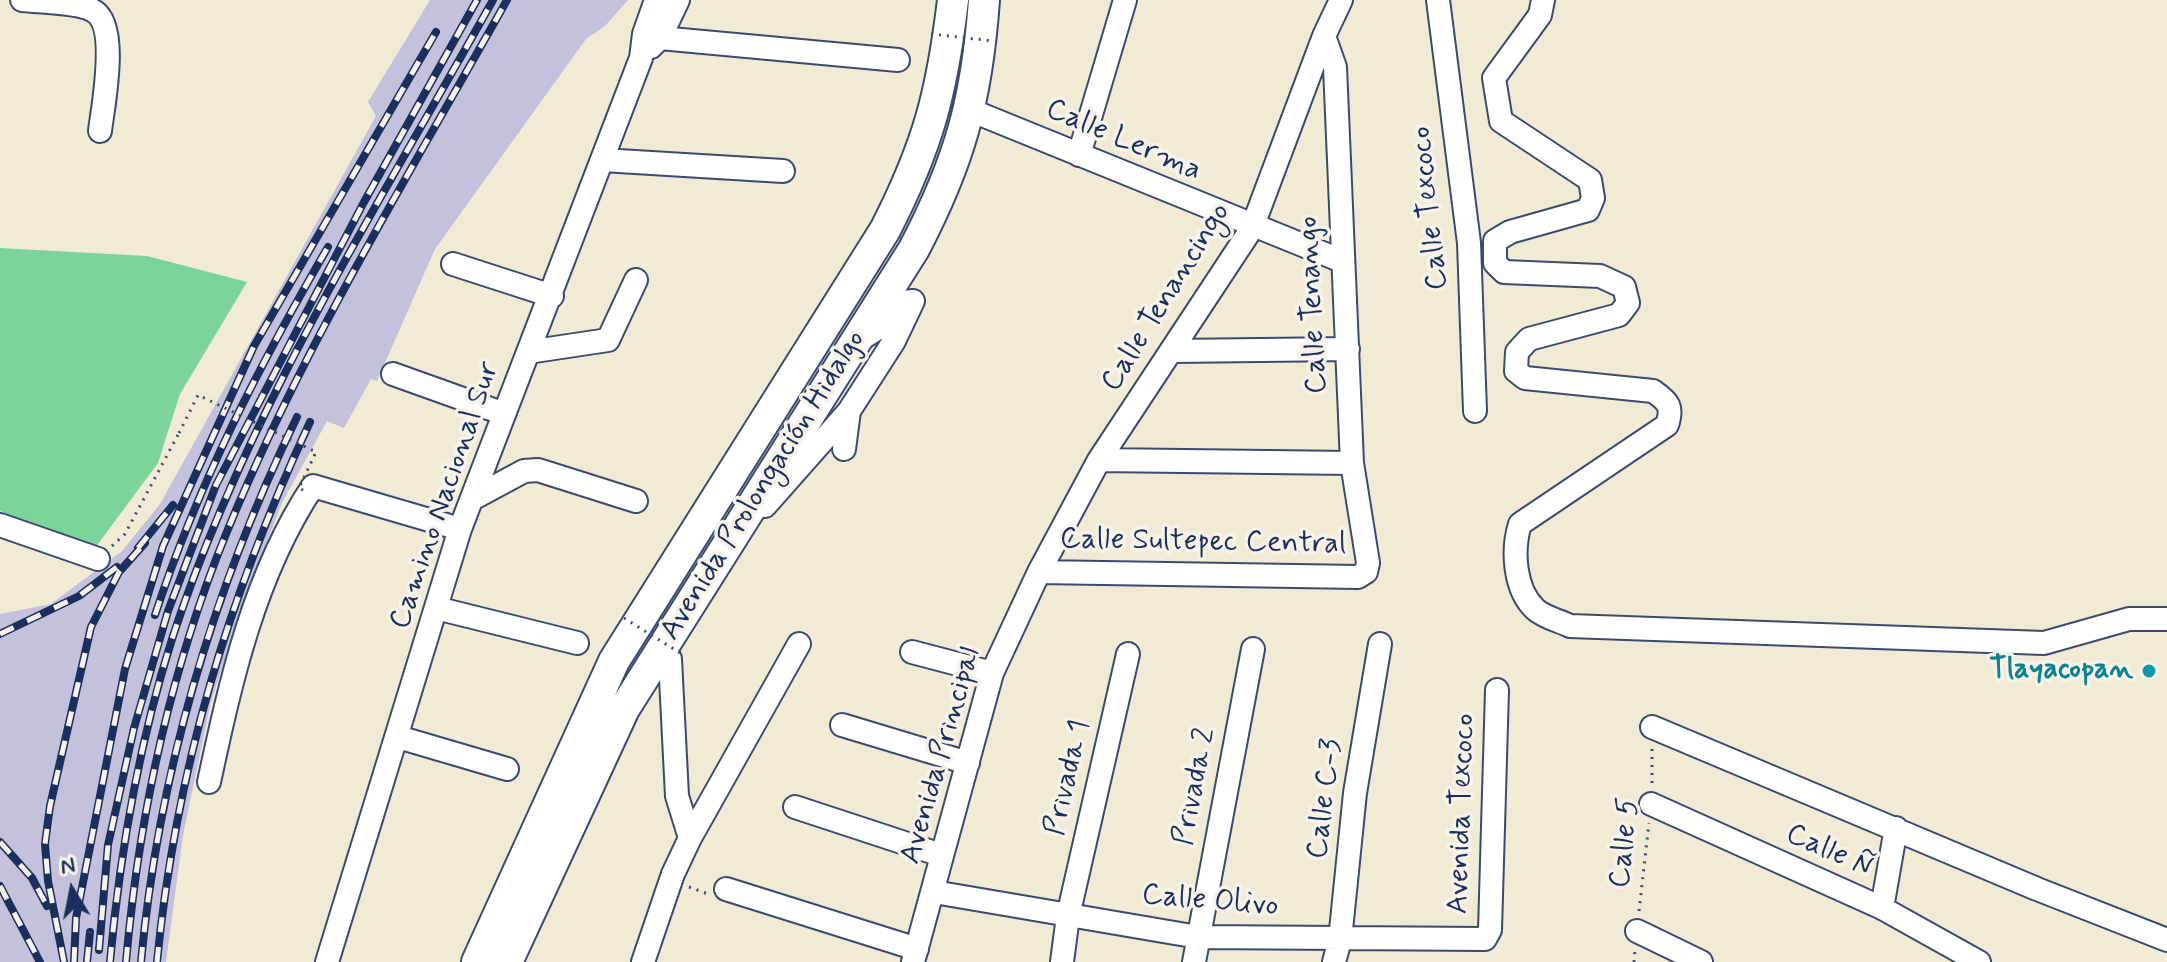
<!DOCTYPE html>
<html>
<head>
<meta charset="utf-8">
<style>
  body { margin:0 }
  #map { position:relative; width:2167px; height:962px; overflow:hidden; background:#f1ead5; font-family:Mynerve,sans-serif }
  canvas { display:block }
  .north { position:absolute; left:32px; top:850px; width:80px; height:80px; -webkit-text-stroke:6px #f7f3e8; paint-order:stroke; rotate:350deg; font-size:22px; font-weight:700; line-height:32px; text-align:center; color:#1b2f5e }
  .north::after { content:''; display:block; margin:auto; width:28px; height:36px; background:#1b2f5e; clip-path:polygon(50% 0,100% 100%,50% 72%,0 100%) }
</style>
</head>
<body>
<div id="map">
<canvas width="2167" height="962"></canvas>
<div class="north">N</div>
</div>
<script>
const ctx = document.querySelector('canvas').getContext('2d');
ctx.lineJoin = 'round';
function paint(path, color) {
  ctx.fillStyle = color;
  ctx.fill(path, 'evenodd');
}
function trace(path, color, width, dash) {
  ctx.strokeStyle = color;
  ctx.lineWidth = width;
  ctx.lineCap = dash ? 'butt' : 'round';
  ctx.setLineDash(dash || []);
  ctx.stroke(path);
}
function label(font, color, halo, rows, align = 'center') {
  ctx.font = font + ' Mynerve,sans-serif';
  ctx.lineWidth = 7;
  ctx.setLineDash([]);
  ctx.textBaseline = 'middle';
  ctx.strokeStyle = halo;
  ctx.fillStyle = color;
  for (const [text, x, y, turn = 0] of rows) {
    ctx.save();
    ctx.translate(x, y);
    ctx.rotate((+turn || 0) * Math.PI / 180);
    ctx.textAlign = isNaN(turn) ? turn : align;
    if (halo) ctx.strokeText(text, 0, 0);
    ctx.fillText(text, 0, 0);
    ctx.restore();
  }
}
paint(new Path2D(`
  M430,0h198l-23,26 -19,13 -151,210 -58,132 -6,-2 -27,49 -17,-7 -45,82 -39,100 -32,99 -28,133 -17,127h-166v-348l51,-10 71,-53 38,-47 216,-388 -8,-14z`), '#c3c1db');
paint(new Path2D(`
  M0,248l147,8 100,26 -67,112 -22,69 -63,85 -95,-37z`), '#7cd49a');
const minor = new Path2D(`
  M22,0c18,2 55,2 70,10 28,13 11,95 8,121
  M1438,0l31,243 6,168
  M1543,0l-3,15 -46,63 7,43 89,59 3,18 -5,12 -78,22 -15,9v22l9,9 96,4 24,11 4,16 -9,12 -90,24 -12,13 -1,19 9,7 128,13c16,11 20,16 14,34l-147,99c-8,26 -6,65 15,85 8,8 25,12 35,17l474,17 85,-24h38
  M644,34l16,4 238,22
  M651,47l9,-9 18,-38
  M970,110l372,151
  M1079,155l46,-155
  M602,160l181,11
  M453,264l99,32
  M1172,351l176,-2
  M528,352l80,-12 28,-60
  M393,374l109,39
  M844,449l5,-38 45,-70 19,-40 -10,1 -17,21 -25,16
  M1099,460l253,3
  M472,499l52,-28 14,-1 98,31
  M765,506l84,-95
  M0,525l98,34
  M1039,572l319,5 8,-5 2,-9 -16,-100 -17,-396 -11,-31
  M436,608l141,35
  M912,652l80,21
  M670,659l7,137 13,42
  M842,725l126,38
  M1652,727l385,162 130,51
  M398,737l109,32
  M209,782c22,-102 45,-207 104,-296l147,43
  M1651,804l231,104 97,54
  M795,807l146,48
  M726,889l191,60
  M934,892l264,45 287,2 5,-9 7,-240
  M1882,908l14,-80
  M1637,931l64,31
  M327,962l133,-433 181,-471 3,-24 12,-34
  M643,962l30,-88 17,-36 109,-194
  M913,962l79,-289 47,-101 60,-112 153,-232 72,-192 17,-36
  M1062,962l6,-46 60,-262
  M1194,962l59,-313
  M1334,962l6,-22 15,-147 25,-149`);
const highway = new Path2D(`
  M477,962l137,-301 271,-431c43,-84 57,-137 68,-230
  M507,962l117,-253 290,-460c46,-88 63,-150 70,-249`);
trace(minor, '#3b4b70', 26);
trace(highway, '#3b4b70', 34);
trace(new Path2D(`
  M112,546l13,-12 54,-101
  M1652,783v-36
  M689,887l19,7
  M1639,911l10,-88
  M1634,962l1,-12`), '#3b4b70', 3, [2, 6]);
trace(minor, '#fff', 22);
trace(highway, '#fff', 30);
const rail = new Path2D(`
  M138,548l35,-43
  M155,615c43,-131 104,-249 173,-368
  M0,634l79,-38 38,-29
  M0,842l32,36 15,28
  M0,886l40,76
  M99,950l9,-105 26,-117 34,-117 48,-126 148,-283 113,-202
  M64,962l-16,-81 -3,-37 5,-38 41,-179 28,-55 26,-29
  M74,962l2,-44 49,-249 38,-123 91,-200 182,-314
  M87,962l3,-30
  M110,962c10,-110 29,-220 63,-326 74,-225 205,-430 320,-636
  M126,962c13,-147 44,-291 100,-428 76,-186 183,-359 281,-534
  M141,962c18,-193 72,-372 156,-545
  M157,962c19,-194 71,-364 153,-540`);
trace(rail, '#1b2f5e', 8);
trace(rail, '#f7f3e8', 5, [15]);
trace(new Path2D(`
  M931,34l63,7
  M179,433l19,-38 118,57 -17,36 9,5
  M624,618l61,38`), '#3b4b70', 3, [2, 6]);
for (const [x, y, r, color] of [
  [2149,671,8,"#0f9aa8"]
]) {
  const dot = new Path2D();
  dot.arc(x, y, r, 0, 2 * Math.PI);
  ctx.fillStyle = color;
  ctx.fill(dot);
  trace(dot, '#f7f3e8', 3);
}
label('30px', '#1b2f5e', '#f7f3e8', [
  ["Calle Lerma",1123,141,23],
  ["Calle Texcoco",1431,208,-96],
  ["Calle Tenancingo",1167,298,-58],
  ["Calle Tenango",1314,305,-93],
  ["Avenida Prolongación Hidalgo",764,486,-58],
  ["Camino Nacional Sur",446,496,-71],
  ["Calle Sultepec Central",1203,543,1],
  ["Avenida Principal",942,756,-74],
  ["Privada 1",1069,778,-77],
  ["Privada 2",1196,787,-79],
  ["Calle C-3",1326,799,-83],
  ["Avenida Texcoco",1463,814,-88],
  ["Calle 5",1626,843,-84],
  ["Calle Ñ",1829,852,24],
  ["Calle Olivo",1210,902,5]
]);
label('bold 30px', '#0d838f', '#f7f3e8', [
  ["Tlayacopan",2133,671]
], 'right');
</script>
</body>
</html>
